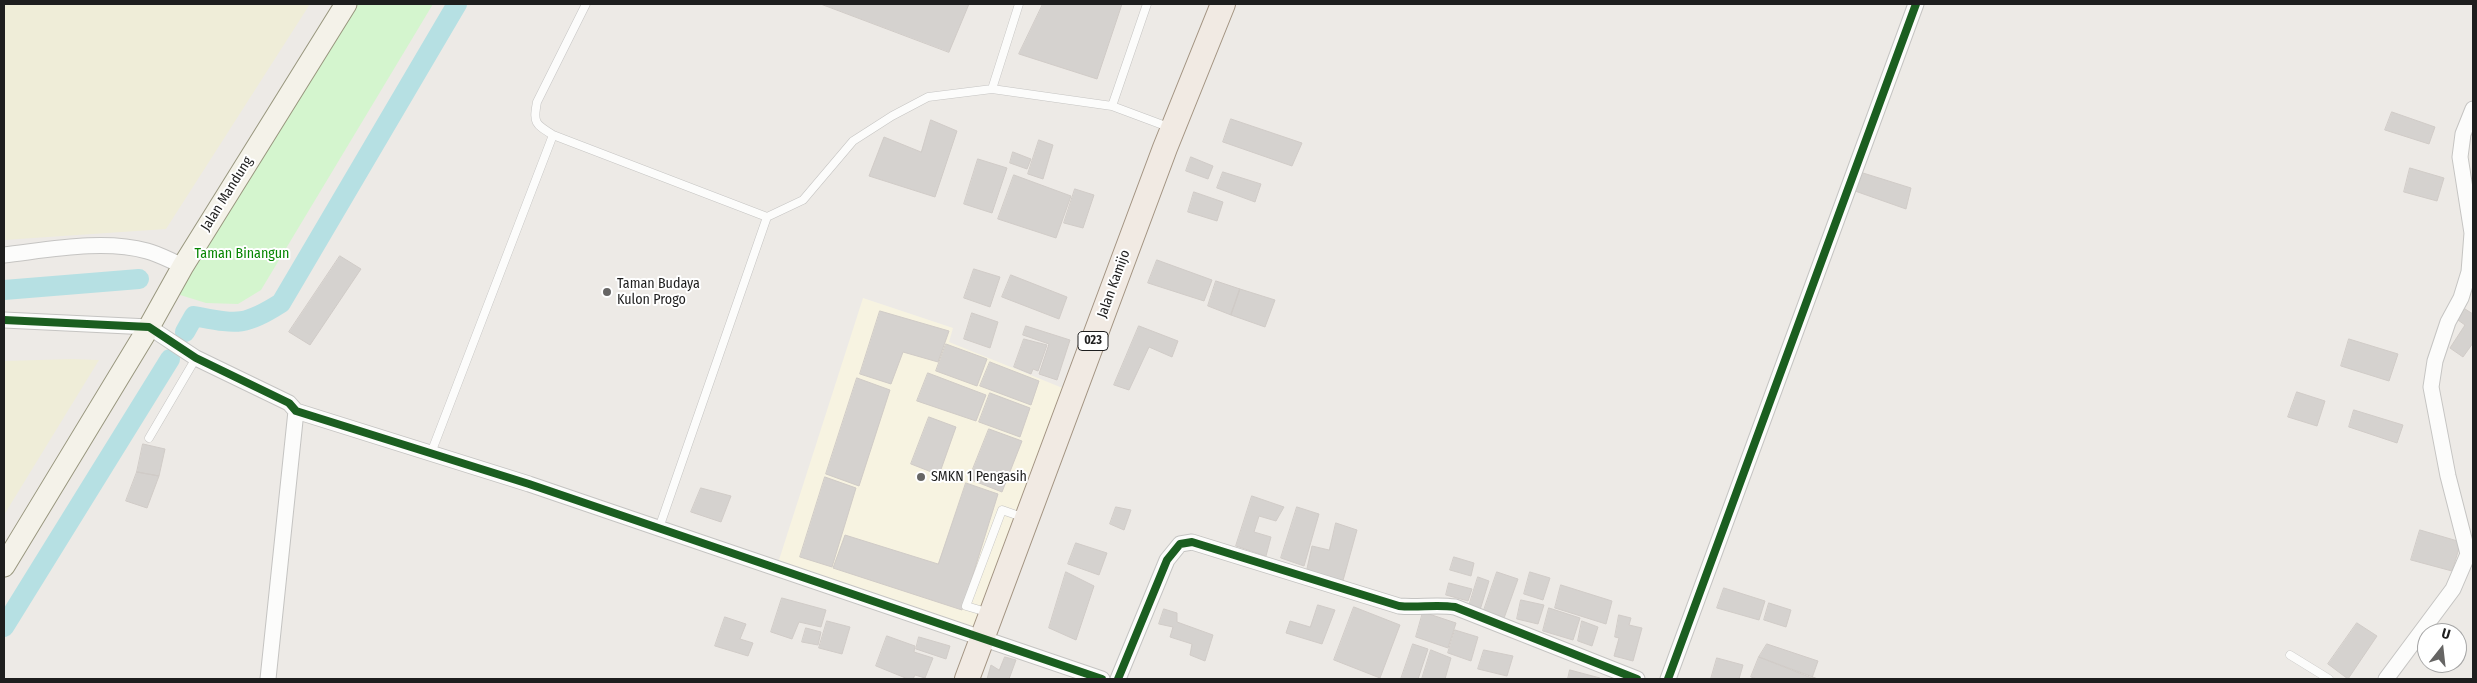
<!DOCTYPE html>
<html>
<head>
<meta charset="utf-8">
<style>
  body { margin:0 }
  #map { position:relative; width:2477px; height:683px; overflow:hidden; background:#edeae6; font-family:"Fira Sans Condensed",sans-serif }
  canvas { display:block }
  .frame { position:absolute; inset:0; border:5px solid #1e1e1e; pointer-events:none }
  .north { position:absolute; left:2417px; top:623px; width:50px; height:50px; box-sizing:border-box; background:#fff; border:1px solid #a5a5a5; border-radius:50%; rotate:16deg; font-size:14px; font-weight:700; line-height:20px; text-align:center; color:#1e1e1e }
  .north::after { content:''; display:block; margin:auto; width:18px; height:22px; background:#666564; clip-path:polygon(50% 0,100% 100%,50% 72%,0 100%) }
</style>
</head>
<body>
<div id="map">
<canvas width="2477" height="683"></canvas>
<div class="frame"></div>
<div class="north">U</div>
</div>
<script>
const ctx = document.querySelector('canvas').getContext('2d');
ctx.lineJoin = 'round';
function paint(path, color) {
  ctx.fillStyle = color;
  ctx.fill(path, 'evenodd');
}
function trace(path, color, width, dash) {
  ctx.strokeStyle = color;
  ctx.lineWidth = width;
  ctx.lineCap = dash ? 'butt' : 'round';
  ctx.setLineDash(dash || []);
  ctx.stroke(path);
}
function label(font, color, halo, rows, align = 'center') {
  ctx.font = font + ' "Fira Sans Condensed",sans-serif';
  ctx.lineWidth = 4;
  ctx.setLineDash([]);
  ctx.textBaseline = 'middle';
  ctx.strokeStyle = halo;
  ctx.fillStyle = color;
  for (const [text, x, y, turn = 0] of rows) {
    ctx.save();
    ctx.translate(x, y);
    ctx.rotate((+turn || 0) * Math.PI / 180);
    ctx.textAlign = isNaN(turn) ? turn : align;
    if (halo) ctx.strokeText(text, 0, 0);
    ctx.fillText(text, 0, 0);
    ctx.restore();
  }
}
paint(new Path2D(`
  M863,298l90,30 -4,14 121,49 -92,239 -200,-67z`), '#f7f3e1');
paint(new Path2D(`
  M4,4h306l-144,225 -162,11z
  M72,359l27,1 -95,155v-154z`), '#efedd8');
paint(new Path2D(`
  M354,4h79l-172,286 -23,14 -32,-1 -29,-9z`), '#d4f5ce');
trace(new Path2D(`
  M4,290l135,-11
  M185,332l9,-16c43,8 49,11 87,-13l176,-299
  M4,627l166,-268`), '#b6e0e3', 20);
const building = new Path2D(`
  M821,4h148l-20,48z
  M1043,4h79l-25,75 -78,-25z
  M2392,112l43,15 -6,17 -44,-14z
  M1231,119l71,24 -10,23 -69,-24z
  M931,120l26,11 -22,66 -66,-21 15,-39 37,15z
  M1039,140l14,5 -10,34 -15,-5z
  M1013,152l18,7 -4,10 -17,-6z
  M1191,157l22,9 -5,13 -22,-8z
  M978,159l29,9 -15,45 -28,-9z
  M2410,168l34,10 -7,23 -33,-9z
  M1223,172l38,12 -6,18 -38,-14z
  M1863,173l48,15 -5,21 -51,-18z
  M1014,175l57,21 -15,42 -58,-19z
  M1075,189l19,6 -11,33 -19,-5z
  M1194,192l29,10 -6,19 -29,-9z
  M340,256l21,13 -51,76 -21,-13z
  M1157,260l55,20 -8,21 -56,-18z
  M974,269l26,8 -10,30 -26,-9z
  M1011,275l56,22 -8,22 -57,-22z
  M1216,281l24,8 -9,26 -23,-9z
  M1240,289l35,11 -10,27 -34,-12z
  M2465,309l8,5v29l-10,14 -13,-9 15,-23 -7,-5z
  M880,311l69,20 -11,31 -35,-10 -12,32 -31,-10z
  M972,313l26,9 -8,26 -26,-9z
  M1026,326l44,14 -13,40 -18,-6 10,-30 -26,-9z
  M1139,326l39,15 -6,16 -23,-10 -20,43 -15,-5z
  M1024,339l23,6 -9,26 -5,-2 -2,5 -17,-7z
  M2349,339l49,15 -9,27 -48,-15z
  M946,344l41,15 -10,27 -41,-15z
  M990,362l49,19 -8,24 -51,-19z
  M928,373l58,22 -10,26 -59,-20z
  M857,378l33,12 -31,96 -33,-12z
  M2297,392l28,9 -8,25 -29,-9z
  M990,393l40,15 -10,29 -41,-15z
  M2354,410l49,15 -6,18 -48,-16z
  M929,417l27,10 -17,48 -28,-11z
  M989,429l33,12 -20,51 -33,-13z
  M143,444l22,5 -6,27 -22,-4z
  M137,472l22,4 -12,32 -21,-7z
  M825,477l31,11 -24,79 -32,-10z
  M966,483l32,11 -36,116 -129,-42 12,-33 93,29z
  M701,488l30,8 -10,26 -30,-10z
  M1252,496l32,11 -8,14 -17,-5 -5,16 17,5 -5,19 -30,-10z
  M1116,507l15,3 -7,20 -14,-6z
  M1297,507l22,7 -15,52 -23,-8z
  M1336,523l21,7 -15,54 -36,-11 6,-27 17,4z
  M2420,530l41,12 -9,29 -41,-11z
  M1076,543l31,10 -8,22 -31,-11z
  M1454,557l20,6 -3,13 -21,-6z
  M1066,572l28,14 -18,54 -27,-12z
  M1497,572l21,7 -15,42 -20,-8z
  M1530,572l20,6 -7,22 -19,-6z
  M1478,577l11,4 -9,29 -11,-4z
  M1449,583l23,6 -4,12 -22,-6z
  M1561,585l51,16 -6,23 -51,-16z
  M1724,588l41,13 -6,19 -42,-12z
  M782,598l44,12 -5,17 -22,-5 -7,17 -21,-7z
  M1521,600l23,5 -6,19 -21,-5z
  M1769,603l22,7 -5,17 -22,-7z
  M1318,605l17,5 -13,34 -36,-11 4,-12 20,6z
  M1354,607l46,18 -20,53 -46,-18z
  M1549,608l31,10 -7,22 -30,-9z
  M1164,609l13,4v9l36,13 -8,26 -15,-6 2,-11 -22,-7 3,-10 -14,-3z
  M1423,612l33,11 -8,25 -32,-11z
  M1619,615l12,3 -2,7 13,3 -9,33 -19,-5 5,-18 -4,-1z
  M725,617l21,7 -6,15 13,4 -5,13 -33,-10z
  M827,621l23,6 -8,27 -23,-6z
  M1582,621l16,6 -6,19 -14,-5z
  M2357,623l20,13 -29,43 -20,-15z
  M806,628l15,4 -3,13 -16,-3z
  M1455,630l23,7 -7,24 -23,-8z
  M887,636l28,10 -1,6 19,6 -8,20 -10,-3 -2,4h-5l-32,-13z
  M919,637l31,9 -4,13 -30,-10z
  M1413,644l15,5 -10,30h-17z
  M1767,644l51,17 -6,17 -53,-21z
  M1431,650l20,8 -6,21h-23z
  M1484,650l29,6 -6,20 -29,-7z
  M1005,657l11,3 -7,19h-22l4,-14 8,5z
  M1759,657l59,22h-61l-6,-2z
  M1717,658l26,7 -4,14h-28z
  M1570,670l30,8v1h-32z`);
paint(building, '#d5d2cf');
trace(building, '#d0cbc7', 1);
const lane = new Path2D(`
  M992,89l27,-85
  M1112,106l59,22
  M553,135c-18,-11 -20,-12 -16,-33l49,-98
  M149,438l47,-80
  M431,453l122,-318 214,82 36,-17 50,-59 39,-25 36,-19 64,-8 120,17 35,-102
  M659,528l108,-311
  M990,613l-24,-7 36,-96 23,8
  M2290,655l39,24`);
const street = new Path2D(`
  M4,255c44,-5 99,-16 143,-4 12,3 24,10 36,15
  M4,320l145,7 47,31 93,45 7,8 233,73 573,195
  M268,679l28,-268
  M1118,679l49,-119 13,-16 12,-2 207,64c19,2 37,-2 56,1l182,72
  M1668,679l248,-675
  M2386,679l67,-90 15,-35 -20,-78 -17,-89 4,-26 13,-39 13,-24 8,-26 3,-39 -12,-76 3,-23 10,-25`);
const secondary = new Path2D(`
  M4,566l145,-239 34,-61 163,-262`);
const primary = new Path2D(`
  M967,679l198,-531 58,-144`);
trace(lane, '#c5c4c2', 9);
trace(street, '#c5c4c2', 17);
trace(secondary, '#98967e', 23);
trace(primary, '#a39482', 26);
trace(lane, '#fcfcfb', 8);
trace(street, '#fcfcfb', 15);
trace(secondary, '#f4f2e9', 21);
trace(primary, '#f1eae3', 24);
trace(new Path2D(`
  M4,320l145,7 47,31 93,45 7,8 233,73 573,195
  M1118,679l49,-119 13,-16 12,-2 207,64c19,2 37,-2 56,1l182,72
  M1668,679l248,-675`), '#1b5e20', 8);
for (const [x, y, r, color] of [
  [607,292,5,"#666564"],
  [921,477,5,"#666564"]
]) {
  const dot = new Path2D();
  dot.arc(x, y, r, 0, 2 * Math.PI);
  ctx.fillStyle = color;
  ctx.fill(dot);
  trace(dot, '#fff', 2);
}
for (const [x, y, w] of [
  [1093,341,30]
]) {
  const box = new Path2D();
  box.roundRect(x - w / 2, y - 9.5, w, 19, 4);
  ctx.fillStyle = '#fff';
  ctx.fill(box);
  trace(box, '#1e1e1e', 1);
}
label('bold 12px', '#1e1e1e', null, [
  ["023",1093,341]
]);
label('14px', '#1e1e1e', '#fff', [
  ["Jalan Mandung",227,194,-58],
  ["Jalan Kamijo",1114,284,-70]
]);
label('14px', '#078602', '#fff', [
  ["Taman Binangun",242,254]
]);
label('14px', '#1e1e1e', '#fff', [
  ["Taman Budaya",617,284],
  ["Kulon Progo",617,300],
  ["SMKN 1 Pengasih",931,477]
], 'left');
</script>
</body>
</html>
